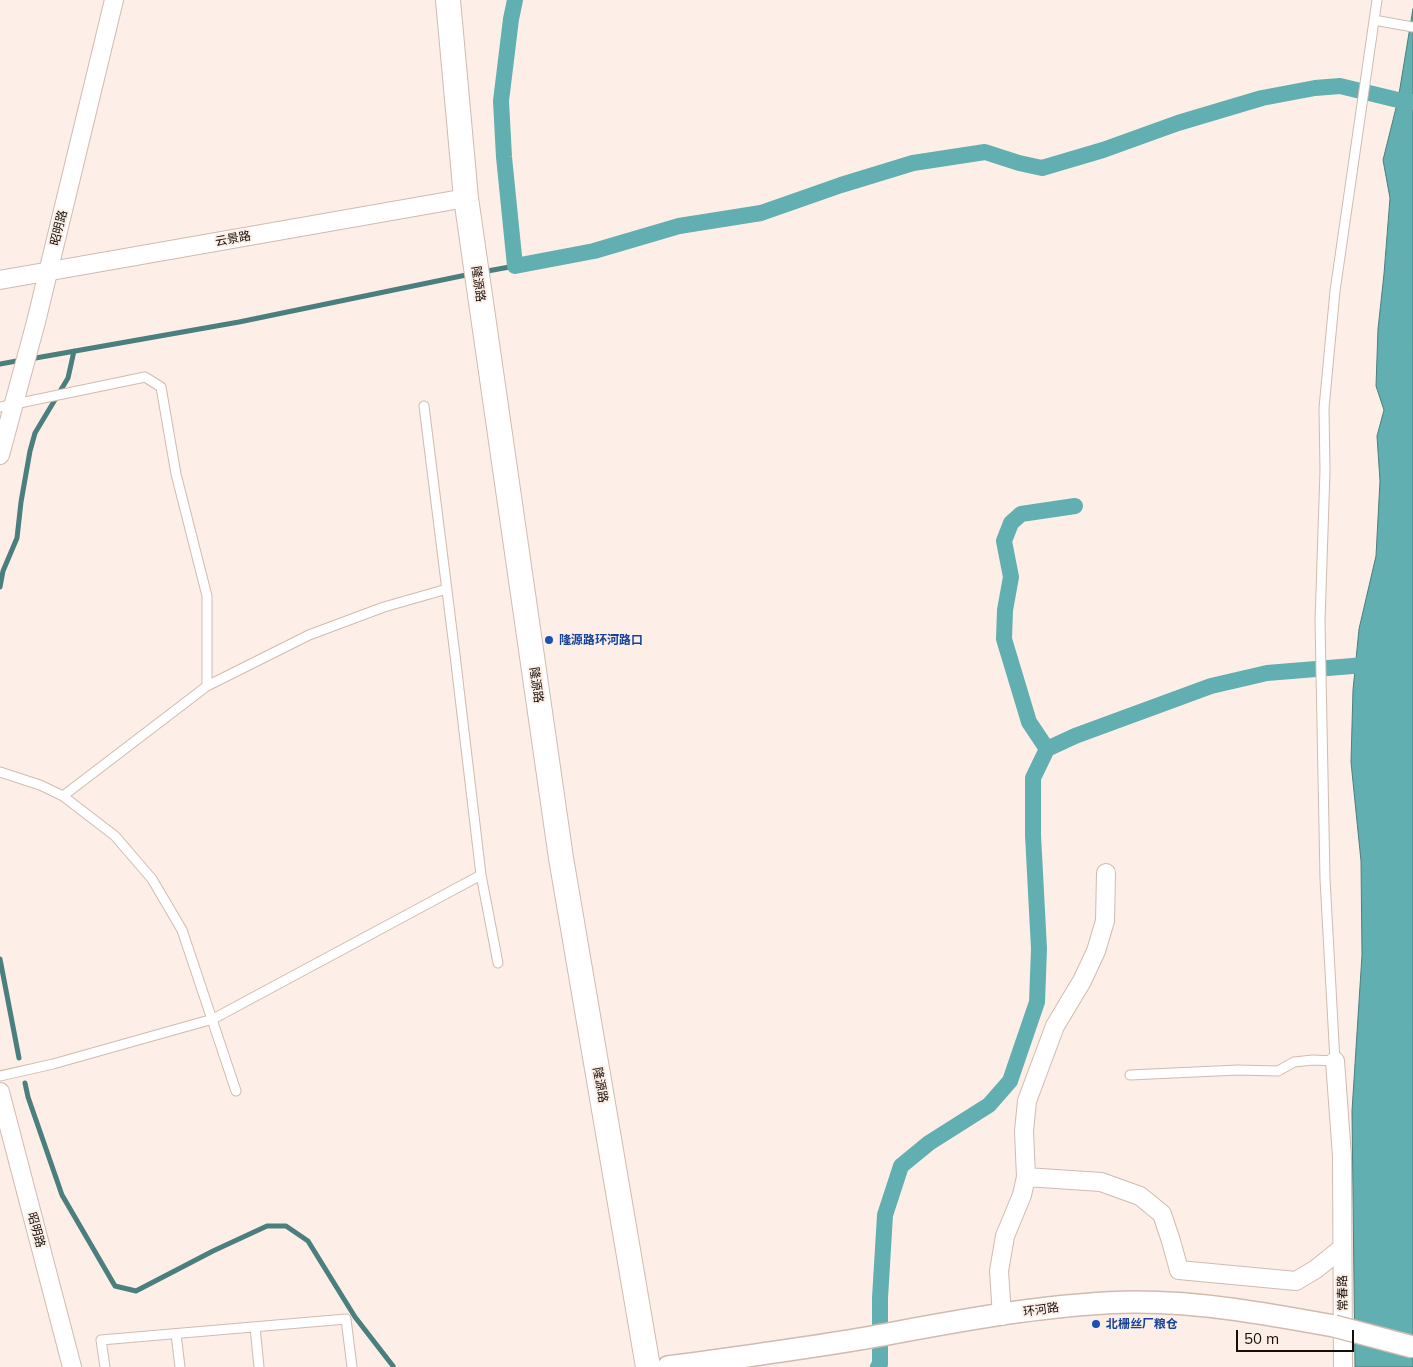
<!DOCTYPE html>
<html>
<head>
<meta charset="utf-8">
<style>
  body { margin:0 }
  #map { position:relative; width:1413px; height:1367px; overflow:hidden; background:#fdefe7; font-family:Mulish,sans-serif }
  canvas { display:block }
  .scale { position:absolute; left:1236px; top:1330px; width:118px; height:22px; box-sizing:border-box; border:2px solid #150e09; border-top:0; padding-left:6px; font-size:15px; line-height:18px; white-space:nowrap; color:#150e09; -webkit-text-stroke:4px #fdefe7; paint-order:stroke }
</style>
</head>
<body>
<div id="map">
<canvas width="1413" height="1367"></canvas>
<div class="scale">50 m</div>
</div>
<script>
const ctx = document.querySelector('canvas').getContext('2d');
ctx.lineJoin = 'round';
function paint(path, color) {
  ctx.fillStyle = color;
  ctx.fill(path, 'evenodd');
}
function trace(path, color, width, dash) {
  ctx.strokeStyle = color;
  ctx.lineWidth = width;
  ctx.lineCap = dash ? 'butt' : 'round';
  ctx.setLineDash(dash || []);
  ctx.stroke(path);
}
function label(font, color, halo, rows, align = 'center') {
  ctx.font = font + ' Mulish,"Noto Sans SC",sans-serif';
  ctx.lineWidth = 4;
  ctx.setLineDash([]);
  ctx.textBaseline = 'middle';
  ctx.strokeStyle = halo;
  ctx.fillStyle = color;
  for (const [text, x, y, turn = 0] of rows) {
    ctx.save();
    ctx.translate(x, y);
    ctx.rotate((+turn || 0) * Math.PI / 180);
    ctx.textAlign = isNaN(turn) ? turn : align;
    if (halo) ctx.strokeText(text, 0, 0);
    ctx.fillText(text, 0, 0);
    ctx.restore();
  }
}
const water = new Path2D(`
  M1413,9v1358h-58l-3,-256 10,-156 -1,-94 -10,-99 2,-72 6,-61 17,-73 4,-75 -3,-45 7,-26 -8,-24 2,-57 6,-55 6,-76 -7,-38 15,-60z`);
paint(water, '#61afb0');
trace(water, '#4a7f7e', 1);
trace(new Path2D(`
  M482,272l33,-6
  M30,359l209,-37 232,-48
  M0,364l22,-4
  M0,587l3,-16 14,-33 4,-36 9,-51 5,-18 33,-55 6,-27
  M0,959l19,99
  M25,1083l3,14 34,98 53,91 21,5 77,-40 54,-25h19l22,15 47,76 38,49`), '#4a7f7e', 5);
trace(new Path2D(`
  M515,0l-4,19 -10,82 3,56 11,109 79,-15 85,-25 82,-13 80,-28 72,-22 72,-11 34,11 23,5 61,-18 75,-27 84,-25 53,-10 25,-2 58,14 15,2
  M1047,749l-18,-27 -25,-83 1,-29 6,-33 -7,-36 7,-18 10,-9 54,-8
  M878,1367l2,-3v-66l5,-83 16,-49 28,-23 60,-38 21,-24 27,-79 2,-53 -6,-114v-57l14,-29 28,-13 136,-50 56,-13 110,-9`), '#61afb0', 16);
const service = new Path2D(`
  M1374,20l39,7
  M424,406l31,249 26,220 17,88
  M0,407l145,-30 16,10 15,87 31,122v90
  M0,772l40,13 23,11 52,40 37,43 30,51 54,161
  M63,796l144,-110 102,-51 75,-28 63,-18
  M1130,1075l108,-5 40,1 16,-9 19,-2 22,1 -10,-182 -5,-258 5,-150 -1,-63 11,-117 42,-291
  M0,1076l53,-12 160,-45 268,-144
  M255,1327l4,40
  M176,1334l4,33
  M105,1367l-4,-27 245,-21 6,48`);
const minor = new Path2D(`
  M0,280l466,-82
  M0,455l36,-133 78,-322
  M1335,1061l7,95 1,211
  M0,1092l72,275
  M1026,1177l75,5 39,14 22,18 9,27 8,29 117,11 20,-12 26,-21
  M1002,1316l-3,-45 6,-35 17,-41 4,-18 -2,-46 3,-30 28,-75 27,-45 14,-30 9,-30 1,-48`);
const tertiary = new Path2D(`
  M668,1367c66,-9 133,-18 198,-29 88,-16 181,-35 270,-36 67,0 132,12 198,24`);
const secondary = new Path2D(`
  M448,0l18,198 95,660 87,509`);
trace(service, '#d0bbae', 11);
trace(minor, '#d0bbae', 20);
trace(tertiary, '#d0bbae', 24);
trace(secondary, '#d0bbae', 26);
trace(service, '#fff', 9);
trace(minor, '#fff', 18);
trace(tertiary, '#fff', 21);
trace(secondary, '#fff', 24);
const tertiaryBridge = new Path2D(`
  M1334,1326l79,21`);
trace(tertiaryBridge, '#d0bbae', 24, []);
trace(tertiaryBridge, '#fff', 21);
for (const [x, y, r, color] of [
  [549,640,5,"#1a4fb4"],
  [1096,1324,5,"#1a4fb4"]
]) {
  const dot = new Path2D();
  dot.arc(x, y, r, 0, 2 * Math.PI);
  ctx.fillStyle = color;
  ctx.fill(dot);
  trace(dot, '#fdefe7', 2);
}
label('12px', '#150e09', '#fdefe7', [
  ["昭明路",59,228,-76],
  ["云景路",233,239,-10],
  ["隆源路",478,284,82],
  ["隆源路",536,685,82],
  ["隆源路",600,1085,80],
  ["昭明路",36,1230,75],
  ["常春路",1343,1293,-91],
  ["环河路",1041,1310,-8]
]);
label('bold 12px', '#164399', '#fdefe7', [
  ["隆源路环河路口",559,640],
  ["北栅丝厂粮仓",1106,1324]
], 'left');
</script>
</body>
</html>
